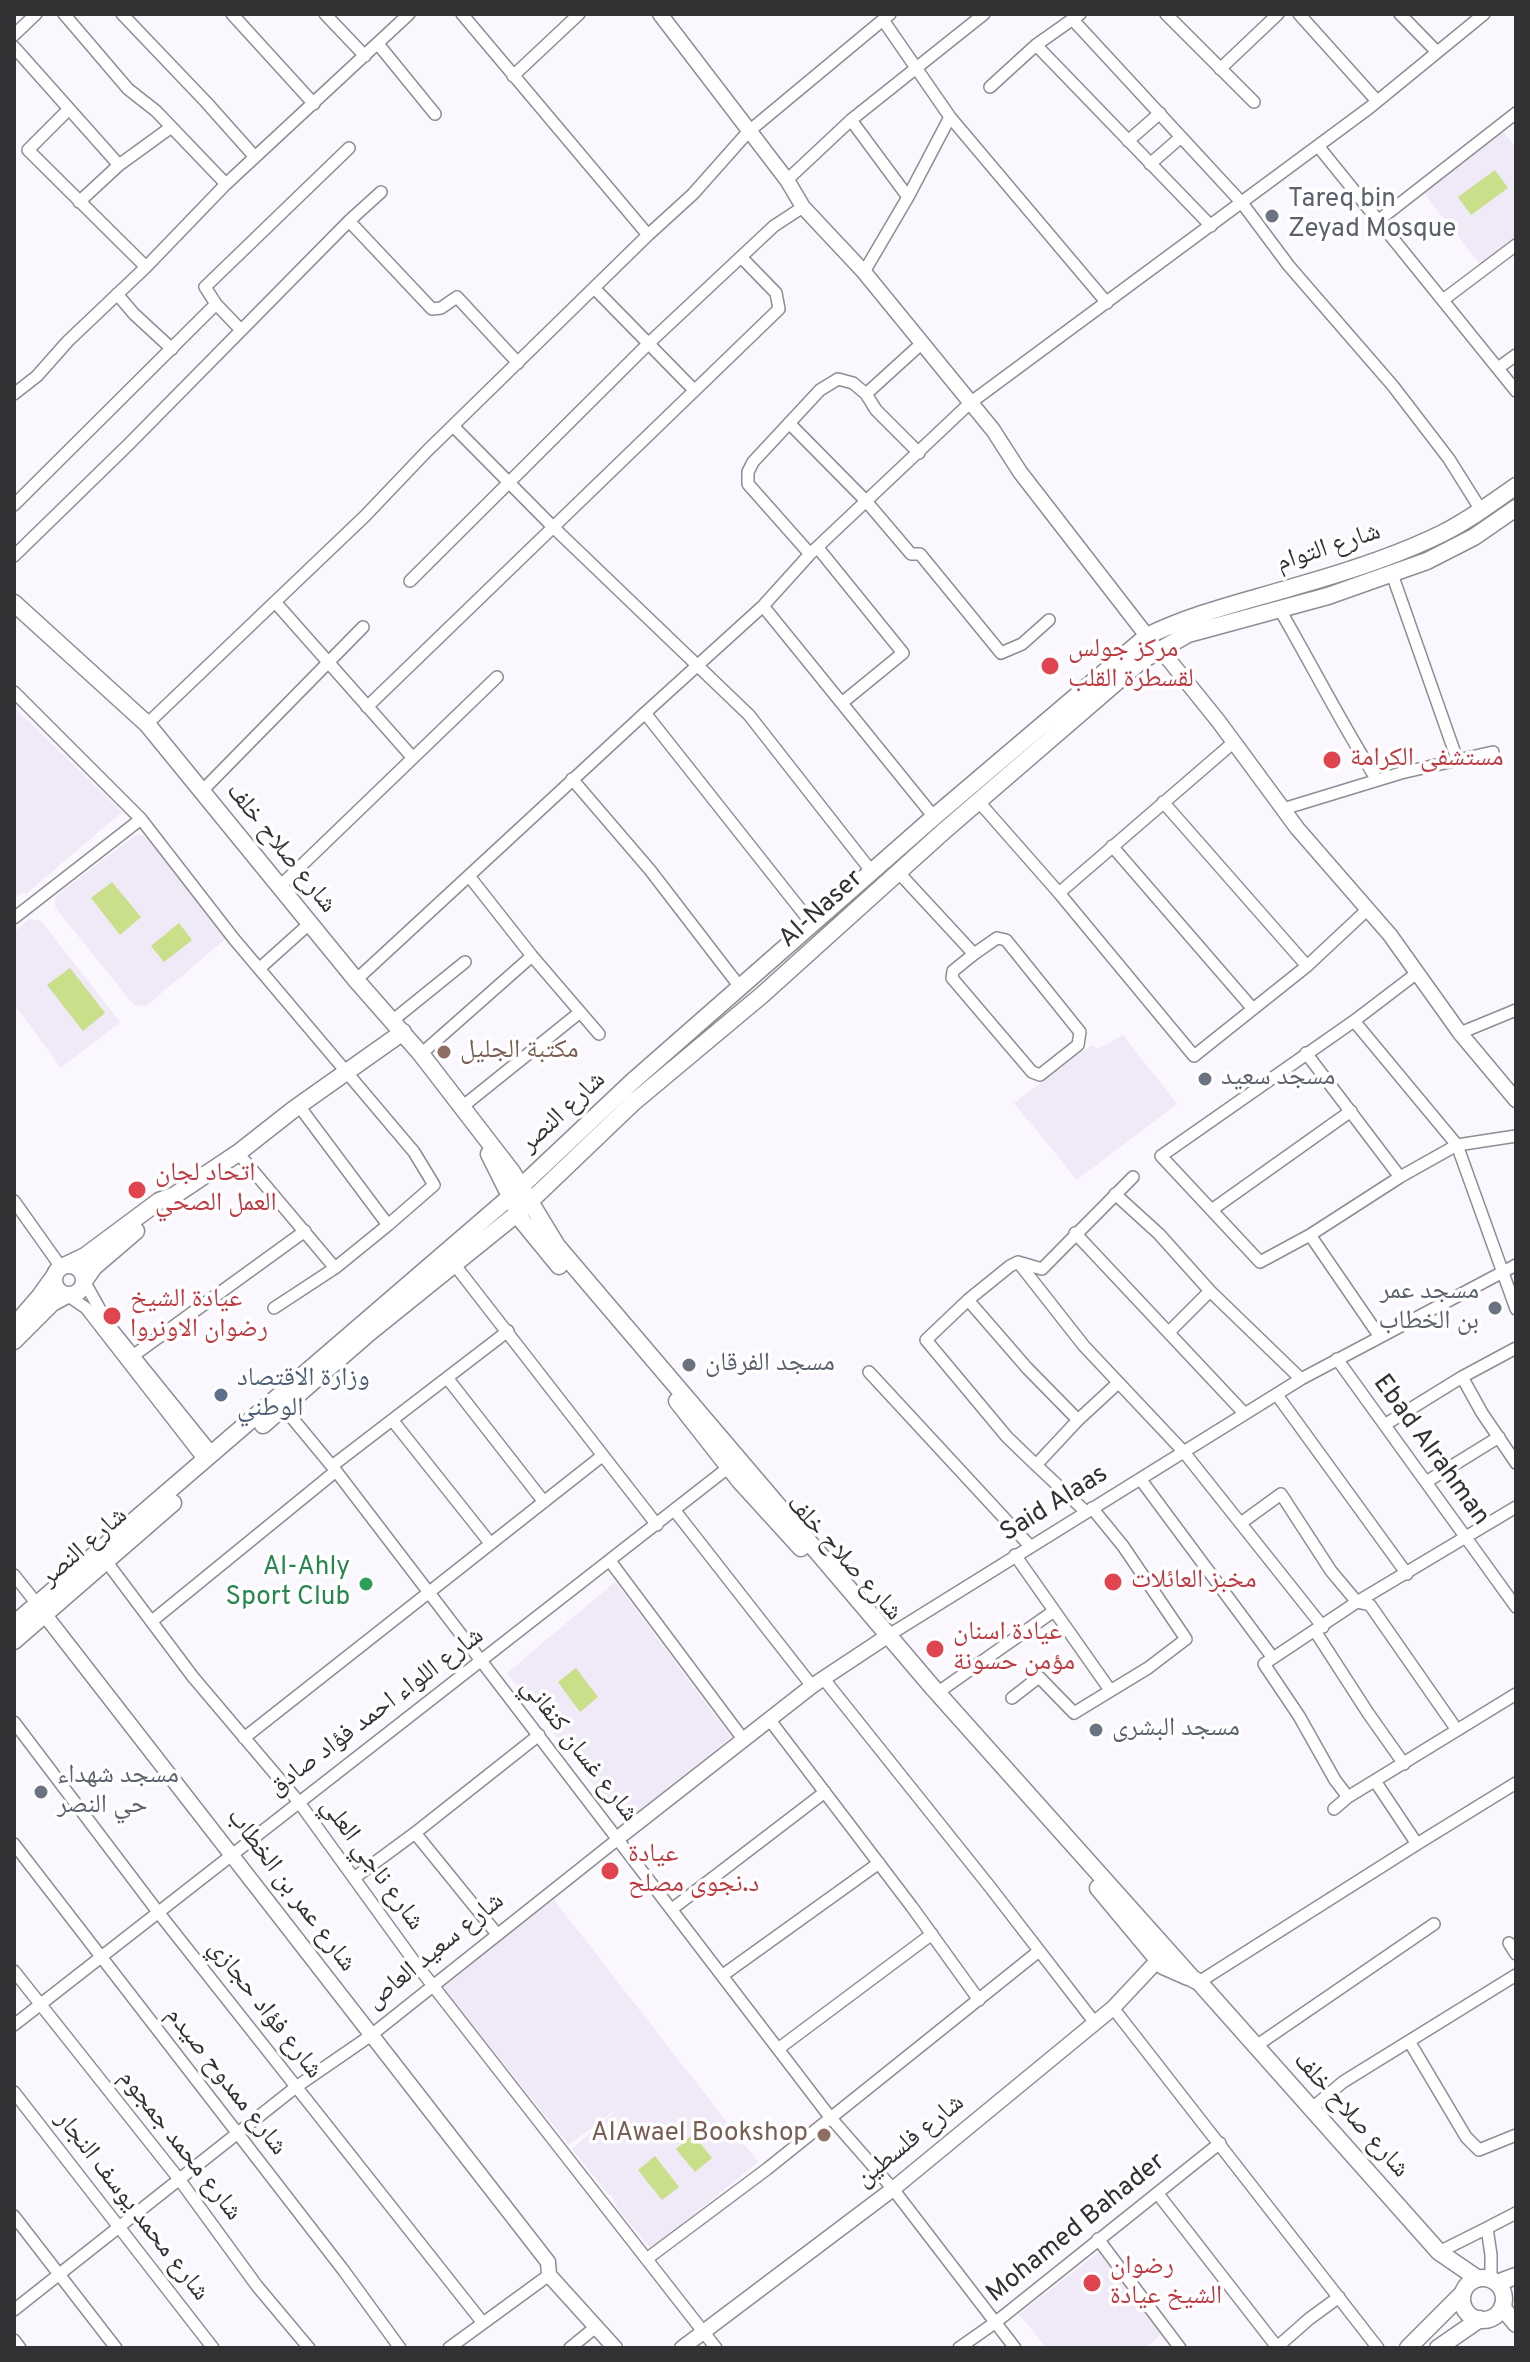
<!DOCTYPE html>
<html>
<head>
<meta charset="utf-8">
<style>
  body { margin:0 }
  #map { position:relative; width:1530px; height:2362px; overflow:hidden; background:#faf7ff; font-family:Overpass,sans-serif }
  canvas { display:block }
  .frame { position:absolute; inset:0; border:16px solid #323134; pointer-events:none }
</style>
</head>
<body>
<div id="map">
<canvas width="1530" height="2362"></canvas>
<div class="frame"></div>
</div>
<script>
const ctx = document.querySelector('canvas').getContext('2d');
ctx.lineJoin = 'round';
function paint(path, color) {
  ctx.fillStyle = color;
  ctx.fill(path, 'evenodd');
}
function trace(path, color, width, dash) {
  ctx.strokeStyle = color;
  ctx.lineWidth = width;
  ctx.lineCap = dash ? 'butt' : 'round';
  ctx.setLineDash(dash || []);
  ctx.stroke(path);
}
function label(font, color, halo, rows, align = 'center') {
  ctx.font = font + ' Overpass,"Noto Naskh Arabic",sans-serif';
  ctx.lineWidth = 7;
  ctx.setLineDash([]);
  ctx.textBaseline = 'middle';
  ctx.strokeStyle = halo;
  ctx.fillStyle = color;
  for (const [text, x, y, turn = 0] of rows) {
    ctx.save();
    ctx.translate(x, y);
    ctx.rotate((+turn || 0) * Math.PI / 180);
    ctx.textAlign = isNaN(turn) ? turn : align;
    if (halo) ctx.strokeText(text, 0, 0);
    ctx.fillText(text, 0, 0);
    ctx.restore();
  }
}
paint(new Path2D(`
  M1502,130l14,17v91l-35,27 -59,-74z
  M14,707l108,105 -96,82 -4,-2 -8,6z
  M137,834l12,4 80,98 -83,70 -12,-1 -78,-96 -1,-5 1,-8z
  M29,919l12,2 79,101 -59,46 -47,-64v-72z
  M1123,1035l54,69 -100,76 -63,-77 78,-58 6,4z
  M615,1582l116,155 -108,86 -116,-150z
  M554,1900l204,262 -107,87 -33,-40 -7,-15 -2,1 -37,-46 51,-45 -54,41 -130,-162z
  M1099,2252l64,81 -17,15h-100l-27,-34z`), '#efe9f8');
paint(new Path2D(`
  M1495,170l13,18 -37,27 -13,-18z
  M112,882l29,35 -21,18 -29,-37z
  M179,923l13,17 -28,22 -13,-16z
  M70,968l35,45 -22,18 -36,-46z
  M576,1668l22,29 -18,15 -22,-30z
  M693,2134l19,24 -17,14 -19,-23z
  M655,2156l24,31 -17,13 -24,-30z`), '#cadf8a');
const minor = new Path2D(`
  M64,14l64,75 28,22 70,73
  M122,14l84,88 49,55
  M232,14l82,90
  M325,14l40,42
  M462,14l186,221
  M1166,14l88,88
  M1299,14l78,87
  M1400,14l37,38
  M883,20l67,97 157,186
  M1073,20l169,183 47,63 104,120 56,73 32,51
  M14,35l22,-21
  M378,44l57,70
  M1036,45l175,181
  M14,47l105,118
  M1220,69l58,-55
  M513,76l66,-62
  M990,87l46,-42 44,-31
  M68,110l-40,40 118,117
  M851,120l57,77
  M1128,141l32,-28
  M1318,146l198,245
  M1150,164l31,-27
  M787,180l64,-60 133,-106
  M79,202l40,-37 51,-37
  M1379,220l137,-107
  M349,221l83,88 9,-1 16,-11 61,66
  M864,272l44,-75 42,-80
  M595,289l99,101
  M117,294l17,20 38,35
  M1443,300l73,-55
  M241,330l-25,-26 -11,-17 144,-139
  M1498,368l18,-13
  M14,394l23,-18 31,-35 78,-74 80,-83 183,-170
  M866,394l55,-50
  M789,423l77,78 45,53h9l81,99 21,-9 27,-24
  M453,426l99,100 197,189 123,157
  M14,505l202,-201
  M818,548l85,105 -60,49
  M810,554l-62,-70v-12l5,-10 67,-72 18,-11 15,4 13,11 10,16 43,43
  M14,556l115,-112 220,-223 32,-29
  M1392,574l65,185
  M410,581l239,-238 125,-117 29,-19
  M275,602l138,156
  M763,606l171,211
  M1280,610c33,57 62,115 97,170
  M14,692l127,127 93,120 180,213 20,33 -46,40 -89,-119
  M367,707l412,-398 -3,-16 -35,-36
  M645,713l118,-107 47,-52 160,-151 399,-295 115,-94
  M147,724l218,-208 62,-65 221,-216 45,-41 55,-62 142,-118
  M572,779l78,91 90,117
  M202,791l161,-164
  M979,802l80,91 135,163 113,-90 61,-57
  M1163,802l144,164
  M1283,809l118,-36 92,-21
  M1112,846l141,163
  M899,873l75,81 -21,17 -1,7 80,94 8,3 38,-30 2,-13 -74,-92 -9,-2 -23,16
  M469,876l63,80 67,78
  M279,887l218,-210
  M1059,893l175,-151
  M14,918l127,-99
  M260,968l49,-44
  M356,980l289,-267 167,211
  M392,1021l73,-59
  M1354,1021l63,-48
  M1460,1033l56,-23
  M1306,1053l94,124
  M421,1054l111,-98
  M462,1107l117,-94
  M238,1153l97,115
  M1115,1194l44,40 51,57 -41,41
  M14,1201l47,66
  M1213,1209l138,-98
  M1075,1233l169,180
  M1310,1235l90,-58 57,-32 59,-9
  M1018,1262l66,84 99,105 140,176
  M454,1264l203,261
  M84,1281l24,43 105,130
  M1210,1291l91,88
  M67,1295l19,13 119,153
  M968,1300l59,68 51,52
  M274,1308l61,-40 53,-43
  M1380,1337l-70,-102 -50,27 -99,-106 193,-135 103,124 59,164
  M134,1355l171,-124
  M1337,1359l179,248
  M869,1372l161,174
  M1462,1377l20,36 34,50
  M448,1379l96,123
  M1118,1383l-40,37 -42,45 -29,-28 -81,-97 42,-40 42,-34 8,-4 24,7 91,-92
  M1277,1395l130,179
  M283,1407l53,64 494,646 63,72 122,159
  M393,1421l97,122
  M1386,1424l76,-47 54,-29
  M1036,1465l49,46
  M332,1466l176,-135
  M1141,1480l132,178
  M1426,1482l73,-45
  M675,1511l137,175
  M1241,1523l40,-29 50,77 26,31 13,3 87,125
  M1015,1555l95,135
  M106,1561l87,116 105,124 118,163 300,384
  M610,1561l133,178
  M14,1575l27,34
  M152,1621l184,-150
  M1315,1631l53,82 36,51
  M889,1635l412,-256 215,-114
  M823,1678l167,209 105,136
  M937,1693l117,-82
  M1012,1698l27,-21 35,36 74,-45 38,-29 -63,-93 -31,-38
  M769,1719l143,188 67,93
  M14,1722l144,190 325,411
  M244,1738l358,-282
  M1375,1781l42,63 99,-61
  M1348,1797l-13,-17 -36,-64 -35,-52 93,-62 159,-95
  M1334,1809l14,-12 168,-103
  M415,1833l82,101
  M14,1844l330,427 56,77
  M354,1878l61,-45 124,-98
  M672,1909l153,-117
  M1509,1943l7,11
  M14,1971l165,208 78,107 52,62
  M723,1975l156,-112
  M1199,1982l218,-138
  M1113,2008l265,340
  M14,2025l715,-558
  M1409,2041l57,96 13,13 37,-15
  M1256,2046l178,-122
  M778,2049l154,-115
  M14,2092l199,256
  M1311,2109l32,-27 173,-107
  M1158,2194l119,153
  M14,2216l102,132
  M1098,2239l82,109
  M1439,2252l48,-24
  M648,2258l119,-89 272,-218
  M1491,2279v-24l-4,-27 29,-15
  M14,2310l282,-223 74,-51 253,-201
  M14,2340l6,8
  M449,2348l100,-73
  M570,2348l27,-22
  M959,2348l37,-26 224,-179
  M1276,2348l33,-29 30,-22`);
const tertiary = new Path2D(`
  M660,14l127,166 16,27 61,65 129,158 27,42 127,164
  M1161,650l58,72 78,106 93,107 70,98 56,67
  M45,1615l503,647 1,13 66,73
  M623,1834l189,-148 77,-51
  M682,2348l211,-159 220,-181 45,-48`);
const secondary = new Path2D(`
  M14,603l133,121 209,256 65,74 91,118 45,74 377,443 259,290 6,3 240,270 38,26
  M489,1154l34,68 36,44
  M66,1265l19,-9 74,-55 16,-6 63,-42 56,-44 109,-77
  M54 1280a15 15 0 1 1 30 0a15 15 0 1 1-30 0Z
  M84,1281l10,-14 42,-36
  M14,1326l26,-30 15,-21
  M14,1341l38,-38 15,-8
  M677,1401l62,79 62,68
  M263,1425l107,-93 149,-120 115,-110 128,-107 182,-164 197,-170 47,-27 140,-38 99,-35 47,-24 42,-29
  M14,1624l497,-428 122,-115 301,-264 213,-181c47,-23 96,-34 146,-49 50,-14 104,-31 150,-54 26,-13 49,-30 73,-47
  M14,1641l159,-138
  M1098,1888l65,78 25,11
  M1462 2299a21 21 0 1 1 42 0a21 21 0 1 1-42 0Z
  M1497,2283l19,-7
  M1502,2307l14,17
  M1408,2348l55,-55
  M1438,2348l42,-29`);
trace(minor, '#8f8c93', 14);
trace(tertiary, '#8f8c93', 17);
trace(secondary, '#8f8c93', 19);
trace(minor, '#fff', 11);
trace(tertiary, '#fff', 14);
trace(secondary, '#fff', 16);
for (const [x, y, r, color] of [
  [1272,216,8,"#6b7280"],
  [1050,666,10,"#e0444e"],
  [1332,760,10,"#e0444e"],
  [444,1052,8,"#8d6e63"],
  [1205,1079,8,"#6b7280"],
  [137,1190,10,"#e0444e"],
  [1495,1308,8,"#6b7280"],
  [112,1316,10,"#e0444e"],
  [689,1365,8,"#6b7280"],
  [221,1395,8,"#5c6f8a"],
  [1113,1582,10,"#e0444e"],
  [366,1584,8,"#2e9e5b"],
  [935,1649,10,"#e0444e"],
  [1096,1730,8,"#6b7280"],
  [41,1792,8,"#6b7280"],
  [610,1871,10,"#e0444e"],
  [824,2135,8,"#8d6e63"],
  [1092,2283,10,"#e0444e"]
]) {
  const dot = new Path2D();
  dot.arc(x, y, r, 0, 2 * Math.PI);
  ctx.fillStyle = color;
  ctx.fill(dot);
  trace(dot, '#fff', 3);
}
label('26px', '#5b616d', '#fff', [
  ["Tareq bin",1288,201],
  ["Zeyad Mosque",1288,231],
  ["مسجد سعيد",1221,1079],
  ["مسجد عمر",1479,1293,"right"],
  ["بن الخطاب",1479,1323,"right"],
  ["مسجد الفرقان",705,1365],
  ["مسجد البشرى",1112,1730],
  ["مسجد شهداء",57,1777],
  ["حي النصر",57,1807]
], 'left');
label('26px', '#323134', '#fff', [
  ["شارع التوام",1329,549,-18],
  ["شارع صلاح خلف",280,849,51],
  ["Al-Naser",822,910,-42],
  ["شارع النصر",564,1113,-43],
  ["Ebad Alrahman",1430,1451,54],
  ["Said Alaas",1055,1505,-32],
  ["شارع النصر",85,1548,-41],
  ["شارع صلاح خلف",843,1559,48],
  ["شارع اللواء احمد فؤاد صادق",377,1713,-37],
  ["شارع غسان كنفاني",578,1751,52],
  ["شارع ناجي العلي",371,1865,54],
  ["شارع عمر بن الخطاب",290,1891,53],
  ["شارع سعيد العاص",436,1952,-39],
  ["شارع فؤاد حجازي",264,2010,52],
  ["شارع ممدوح صيدم",225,2082,52],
  ["شارع صلاح خلف",1350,2116,48],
  ["شارع فلسطين",911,2142,-39],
  ["شارع محمد جمجوم",179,2146,52],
  ["شارع محمد يوسف النجار",131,2207,52],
  ["Mohamed Bahader",1077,2229,-39]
]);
label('26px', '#be3a42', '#fff', [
  ["مركز جولس",1068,651],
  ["لقسطرة القلب",1068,681],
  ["مستشفى الكرامة",1350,760],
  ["اتحاد لجان",155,1175],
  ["العمل الصحي",155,1205],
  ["عيادة الشيخ",130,1301],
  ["رضوان الاونروا",130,1331],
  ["مخبز العائلات",1131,1582],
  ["عيادة اسنان",953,1634],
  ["مؤمن حسونة",953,1664],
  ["عيادة",628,1856],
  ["د.نجوى مصلح",628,1886],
  ["رضوان",1110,2268],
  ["الشيخ عيادة",1110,2298]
], 'left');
label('26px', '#785e54', '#fff', [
  ["مكتبة الجليل",460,1052],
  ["AlAwael Bookshop",808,2135,"right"]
], 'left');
label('26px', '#4e5e75', '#fff', [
  ["وزارة الاقتصاد",237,1380],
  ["الوطني",237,1410]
], 'left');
label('26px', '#27864d', '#fff', [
  ["Al-Ahly",350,1569],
  ["Sport Club",350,1599]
], 'right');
</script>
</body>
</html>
